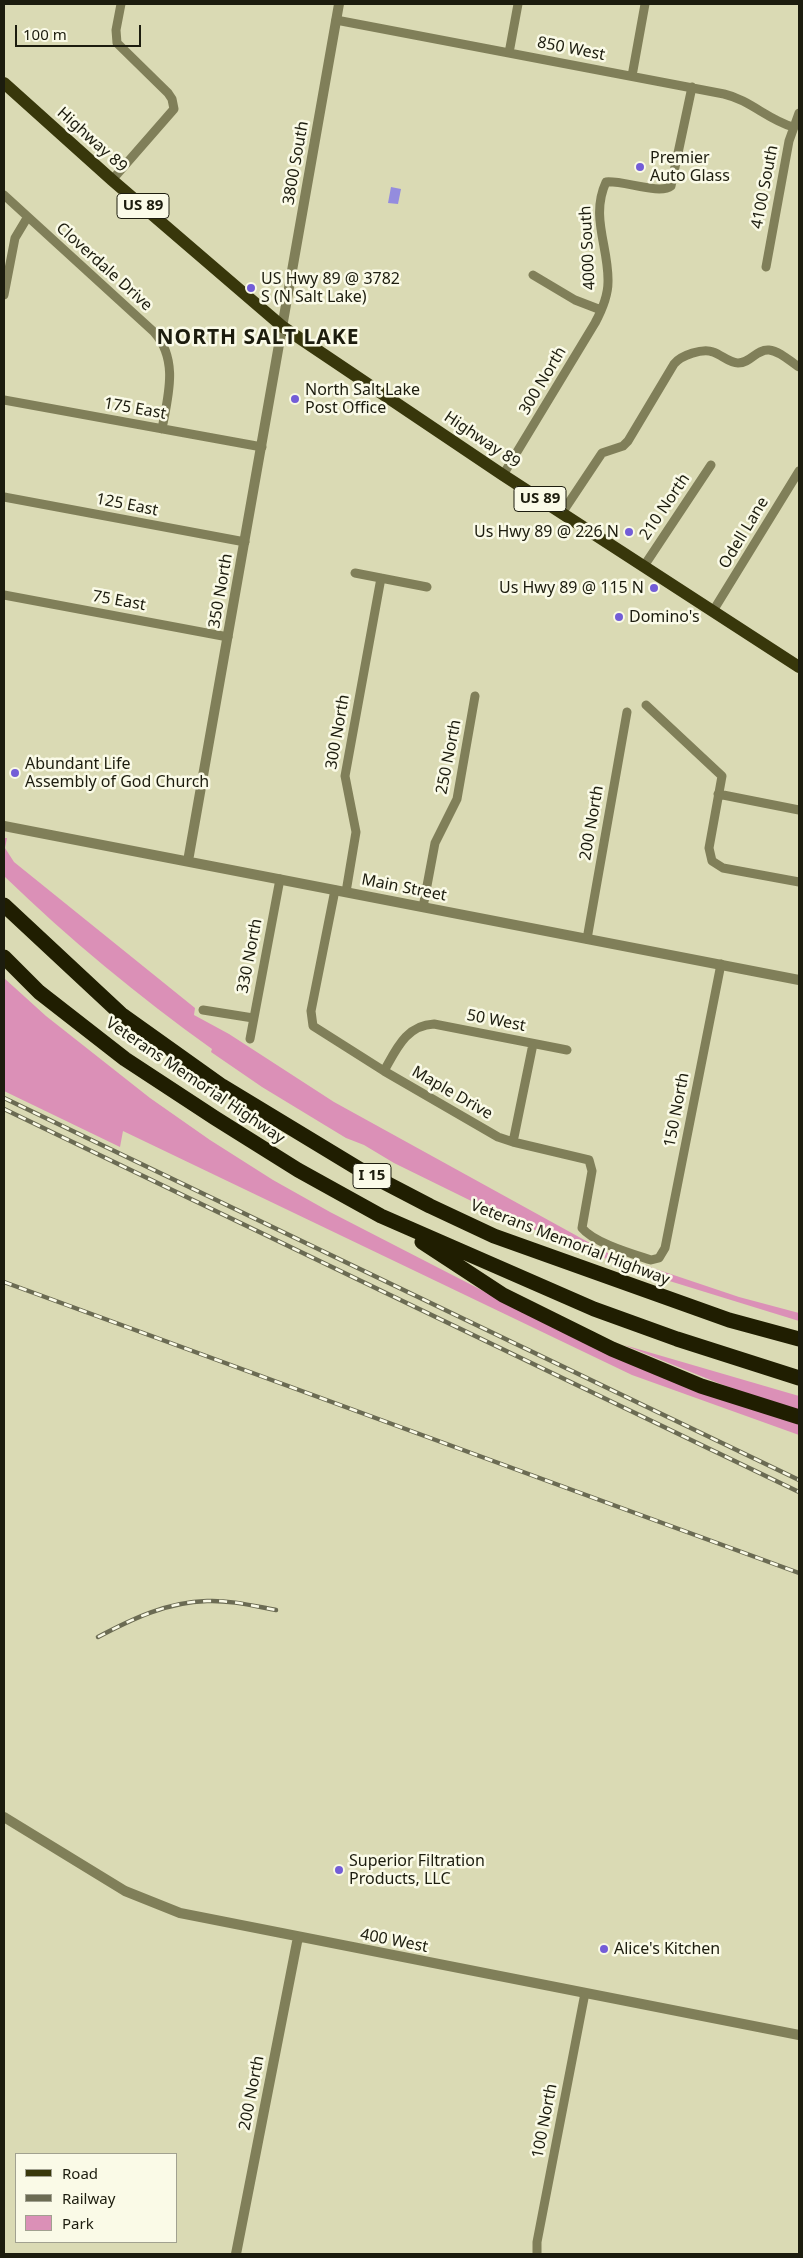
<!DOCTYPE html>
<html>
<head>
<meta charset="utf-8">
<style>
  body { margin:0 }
  #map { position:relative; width:803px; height:2258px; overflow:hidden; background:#dadab4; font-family:"Noto Sans",sans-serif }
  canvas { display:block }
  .frame { position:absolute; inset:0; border:5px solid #1c1c0e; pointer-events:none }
  .legend { position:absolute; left:15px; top:2153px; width:162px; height:90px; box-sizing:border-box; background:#fafae7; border:1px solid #a1a190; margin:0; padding:6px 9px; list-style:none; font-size:15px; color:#1c1c0e }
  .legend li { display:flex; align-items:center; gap:10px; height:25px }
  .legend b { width:25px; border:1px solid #a1a190 }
  .scale { position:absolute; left:15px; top:25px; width:126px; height:22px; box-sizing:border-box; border:2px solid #1c1c0e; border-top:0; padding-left:6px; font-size:15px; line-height:18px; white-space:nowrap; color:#1c1c0e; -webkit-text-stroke:4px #fafae7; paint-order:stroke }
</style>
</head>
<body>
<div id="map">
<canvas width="803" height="2258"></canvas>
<div class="frame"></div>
<ul class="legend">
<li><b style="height:6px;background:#38370b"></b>Road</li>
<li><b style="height:6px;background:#6b6b53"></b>Railway</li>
<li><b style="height:14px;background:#db90b7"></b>Park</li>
</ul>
<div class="scale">100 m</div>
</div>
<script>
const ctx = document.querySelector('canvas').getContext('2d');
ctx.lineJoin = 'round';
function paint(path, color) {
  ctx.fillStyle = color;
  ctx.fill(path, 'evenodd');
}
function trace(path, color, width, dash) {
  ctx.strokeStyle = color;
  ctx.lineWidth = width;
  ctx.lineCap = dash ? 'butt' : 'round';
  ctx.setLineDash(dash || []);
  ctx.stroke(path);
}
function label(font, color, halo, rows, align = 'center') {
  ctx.font = font + ' "Noto Sans",sans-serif';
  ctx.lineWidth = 5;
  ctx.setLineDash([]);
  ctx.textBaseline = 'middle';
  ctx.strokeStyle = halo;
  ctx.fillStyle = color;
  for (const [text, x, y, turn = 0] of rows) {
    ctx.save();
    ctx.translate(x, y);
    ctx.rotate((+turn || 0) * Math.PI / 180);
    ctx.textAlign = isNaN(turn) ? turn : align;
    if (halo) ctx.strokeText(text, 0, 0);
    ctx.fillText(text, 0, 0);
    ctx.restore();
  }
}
paint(new Path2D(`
  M4,838h3l-2,10 9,14 181,146 -1,7 35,19 105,68 274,151 131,44 60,16v8l-162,-50 -127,-51 -116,-57 -30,-18 -18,-7 -84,-51 -51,-35 1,-3c-74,-53 -143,-110 -208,-173z
  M4,978l42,38 104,82 60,42 63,40 57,32 167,86 302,126v11l-167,-60 -509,-244 -3,16 -116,-56z
  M624,1345l175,51v16l-81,-29z`), '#db90b7');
paint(new Path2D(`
  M391,187l10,2 -3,15 -10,-1z`), '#948cde');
trace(new Path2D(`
  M336,20l388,74c26,6 44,26 69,33
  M509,53l9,-49
  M632,76l13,-72
  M112,180l62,-71 -2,-10 -4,-6 -51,-50 -1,-13 5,-26
  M4,195l150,137c25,28 14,64 8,97
  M766,267l23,-126 10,-28
  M533,275l42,25 26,10
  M4,295l11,-57 12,-20
  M4,400l258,47
  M503,475l92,-152c7,-13 13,-27 13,-41 1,-35 -18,-65 -2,-100 16,-2 54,13 65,4l21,-99
  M4,497l241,45
  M562,513l40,-60 21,-7 5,-5 46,-77c7,-9 29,-16 39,-12 9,3 16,11 25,11 13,0 18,-14 31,-13 11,1 22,12 30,17
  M644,566l67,-101
  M355,573l72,14
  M4,595l224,42
  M713,611l86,-140
  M646,705l76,71 -13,72 3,13 11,7 76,14
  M718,794l81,16
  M335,890l-24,121 2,15 71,45 114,66 15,5 76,18 3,11 -10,57c12,15 51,26 69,32l8,-2 6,-10 56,-284
  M346,892l10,-60 -11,-56 36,-198
  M423,907l12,-64 22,-44 18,-103
  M587,939l40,-227
  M203,1010l50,8
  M250,1039l30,-160
  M384,1071c12,-21 22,-46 50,-47l133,26
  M513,1142l20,-98
  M537,2254v-12l48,-249`), '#807f59', 9);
trace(new Path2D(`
  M4,826l795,154
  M188,861l151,-857
  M4,1817l121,74 55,22 619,122
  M236,2254l62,-317`), '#807f59', 10);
trace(new Path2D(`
  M4,83l108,97 171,147 220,148 296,192`), '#38370b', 12);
trace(new Path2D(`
  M4,905l117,109 101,72 137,83 71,37 64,30 235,84 70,19
  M4,957l35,35 86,67 90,59 83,52 83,46 213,93 83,30 122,39
  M422,1242l81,53 109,54 89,37 98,31`), '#201e01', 15);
const rail = new Path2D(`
  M4,1098l795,382
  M4,1109l795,383
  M4,1282l795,291
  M98,1637c34,-18 69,-35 109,-36 23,-1 47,5 69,9`);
trace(rail, '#6b6b53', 4.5);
trace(rail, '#fafae7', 2.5, [8]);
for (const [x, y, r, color] of [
  [640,167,5,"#735dd7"],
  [251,288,5,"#735dd7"],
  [295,399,5,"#735dd7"],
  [629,532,5,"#735dd7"],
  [654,588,5,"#735dd7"],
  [619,617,5,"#735dd7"],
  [15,773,5,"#735dd7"],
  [339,1870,5,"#735dd7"],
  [604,1949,5,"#735dd7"]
]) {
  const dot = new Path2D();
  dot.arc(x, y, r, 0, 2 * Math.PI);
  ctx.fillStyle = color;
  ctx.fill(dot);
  trace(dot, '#fafae7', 2);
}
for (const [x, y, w] of [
  [143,206,52],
  [540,499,52],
  [372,1176,38]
]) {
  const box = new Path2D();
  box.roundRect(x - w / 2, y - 12.5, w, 25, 4);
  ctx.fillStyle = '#fafae7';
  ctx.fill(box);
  trace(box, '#1c1c0e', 1);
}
label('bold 15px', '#1c1c0e', null, [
  ["US 89",143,206],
  ["US 89",540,499],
  ["I 15",372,1176]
]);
label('16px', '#1c1c0e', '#fafae7', [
  ["850 West",571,49,11],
  ["Highway 89",92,140,42],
  ["3800 South",296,163,-80],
  ["4100 South",765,187,-79],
  ["4000 South",588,248,-93],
  ["Cloverdale Drive",104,267,42],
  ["300 North",543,381,-59],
  ["175 East",135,409,10],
  ["Highway 89",482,440,34],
  ["125 East",127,505,11],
  ["210 North",665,507,-56],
  ["Odell Lane",744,533,-59],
  ["350 North",221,591,-80],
  ["75 East",119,601,10],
  ["300 North",338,732,-80],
  ["250 North",449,757,-79],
  ["200 North",592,823,-80],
  ["Main Street",404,888,11],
  ["330 North",250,956,-79],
  ["50 West",496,1021,11],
  ["Veterans Memorial Highway",195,1081,34],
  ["Maple Drive",452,1093,30],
  ["150 North",677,1110,-79],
  ["Veterans Memorial Highway",570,1243,21],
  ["400 West",394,1941,11],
  ["200 North",252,2093,-79],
  ["100 North",545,2121,-79]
]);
label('16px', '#1c1c0e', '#fafae7', [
  ["Premier",650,158],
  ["Auto Glass",650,176],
  ["US Hwy 89 @ 3782",261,279],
  ["S (N Salt Lake)",261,297],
  ["North Salt Lake",305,390],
  ["Post Office",305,408],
  ["Us Hwy 89 @ 226 N",619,532,"right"],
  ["Us Hwy 89 @ 115 N",644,588,"right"],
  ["Domino's",629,617],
  ["Abundant Life",25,764],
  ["Assembly of God Church",25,782],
  ["Superior Filtration",349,1861],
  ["Products, LLC",349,1879],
  ["Alice's Kitchen",614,1949]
], 'left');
ctx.letterSpacing = '1px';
label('bold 21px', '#1c1c0e', '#fafae7', [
  ["NORTH SALT LAKE",258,338]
]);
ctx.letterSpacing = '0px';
</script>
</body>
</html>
